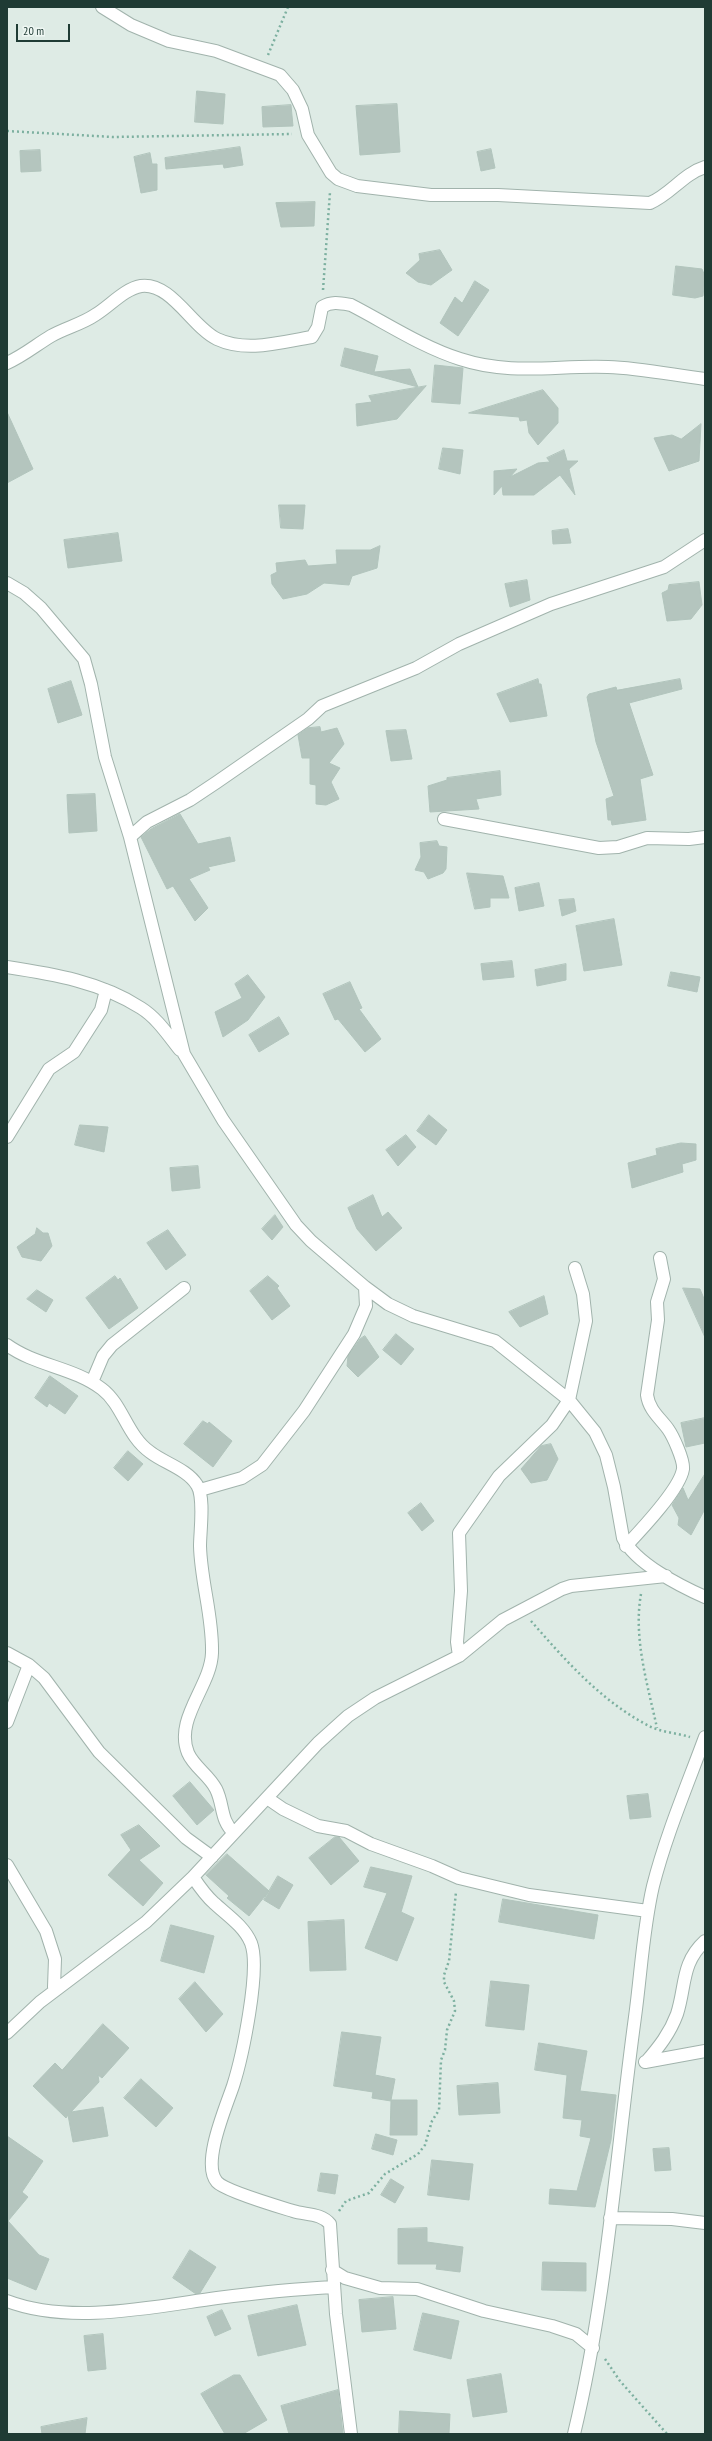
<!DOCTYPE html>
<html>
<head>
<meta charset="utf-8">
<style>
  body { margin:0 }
  #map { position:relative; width:712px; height:2441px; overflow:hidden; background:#deebe5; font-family:"PT Sans Narrow",sans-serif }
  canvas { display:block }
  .frame { position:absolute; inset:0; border:8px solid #1f3b34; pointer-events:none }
  .scale { position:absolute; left:16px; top:24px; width:54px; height:18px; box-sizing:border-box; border:2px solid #1f3b34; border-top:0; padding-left:5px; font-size:12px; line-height:14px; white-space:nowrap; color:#1f3b34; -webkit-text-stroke:3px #eff7f3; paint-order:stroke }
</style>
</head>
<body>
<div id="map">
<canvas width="712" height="2441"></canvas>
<div class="frame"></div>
<div class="scale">20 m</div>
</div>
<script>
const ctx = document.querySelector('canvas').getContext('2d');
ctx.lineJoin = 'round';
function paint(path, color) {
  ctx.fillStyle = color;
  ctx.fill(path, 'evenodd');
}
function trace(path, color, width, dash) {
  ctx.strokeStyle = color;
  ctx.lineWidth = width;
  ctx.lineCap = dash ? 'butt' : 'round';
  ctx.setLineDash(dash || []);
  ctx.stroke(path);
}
const building = new Path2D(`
  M197,91l28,3 -2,30 -28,-2z
  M397,104l3,48 -40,3 -4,-49z
  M291,105l2,21 -30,1 -1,-20z
  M240,147l3,18 -19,3 -1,-4 -57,5 -1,-11z
  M491,149l4,19 -14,3 -4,-19z
  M40,150l1,21 -20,1 -1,-21z
  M150,153l2,11h5v26l-16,3 -7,-36z
  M315,202l-1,24 -33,1 -5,-24z
  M440,250l12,20 -21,15 -13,-3 -12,-9 14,-13 -1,-6z
  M676,266l26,3 3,7 -2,20 -8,2 -22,-3z
  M475,281l14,9 -31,46 -18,-13 15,-26 7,6z
  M345,348l33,8 -4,16 36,-3 8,18 -77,-21z
  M435,365l28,3 -3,36 -28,-2z
  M426,386l-29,33 -40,7 -1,-22 16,-2 -3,-6z
  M543,390l15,18v15l-20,22 -9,-12 -2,-13 -7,1 -1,-4 -50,-4z
  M7,412l26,57 -26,14z
  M701,424l-2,37 -30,10 -15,-33 18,-3 9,4z
  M443,448l20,2 -3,24 -21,-5z
  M564,450l3,11h11l-9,8 6,26 -15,-20 -26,20h-31l-1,-9 -8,9v-24l23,-2 -7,8 28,-14 12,-1 -3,-4z
  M279,505h26l-2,24 -22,-1z
  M568,529l3,14 -18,1 -1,-13z
  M118,533l4,28 -54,7 -4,-28z
  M380,546l-3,22 -25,8 -3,9 -25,-2 -17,11 -24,5 -11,-15 -1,-9 6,-3 -1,-9 29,-3 3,6 29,-2 -1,-14h34z
  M527,580l3,20 -20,7 -5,-23z
  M699,582l3,23 -11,14 -24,2 -5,-28 6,-3 1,-5z
  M538,679l1,5h2l6,32 -37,6 -13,-28z
  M680,679l2,10 -53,14 24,72 -13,4 6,41 -34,5 -1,-5h-3l-2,-21 8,-3 -18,-54 -9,-45 2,-3 27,-7 1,3z
  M71,681l11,34 -24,8 -10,-34z
  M320,727l1,5 16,-4 7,16 -15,19 11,5 -9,14 8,17 -13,6 -10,-1v-19l-6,-1v-26h-8l-4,-23 10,-7z
  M406,730l6,29 -21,2 -5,-30z
  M500,771l1,24 -25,4 3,10 -49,3 -2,-26 19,-6v-2z
  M95,794l2,37 -28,2 -2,-38z
  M180,814l18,30 32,-7 5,24 -27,6 2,3 -21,9 19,29 -13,13 -22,-35 -6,3 -26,-52 10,-8z
  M437,841l2,5 8,1 -1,22 -3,4 -15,6 -4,-7 -9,-2 6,-13 -1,-14z
  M467,873l36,3 6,22h-19v9l-15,2z
  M539,883l5,23 -25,5 -4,-23z
  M574,899l2,12 -14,5 -3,-16z
  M614,919l8,46 -38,6 -8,-45z
  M512,961l2,16 -31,3 -2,-16z
  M566,964v16l-29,6 -2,-16z
  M671,972l29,5 -3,15 -29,-6z
  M248,975l17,22 -17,23 -25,17 -8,-25 27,-14 -7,-14z
  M350,982l12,26 -3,1 22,30 -16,13 -27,-33 -3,1 -12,-26z
  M279,1017l10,17 -30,18 -10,-17z
  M429,1115l18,15 -11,15 -19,-14z
  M80,1125l28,2 -4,25 -29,-7z
  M406,1135l10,12 -18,19 -12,-16z
  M681,1143l15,1v16l-14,4 1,8 -51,16 -4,-25 29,-8 -1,-6z
  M198,1166l2,22 -28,3 -2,-23z
  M373,1195l9,22 6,-5 14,16 -26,23 -19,-22 -9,-21z
  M275,1215l8,12 -11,13 -10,-11z
  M37,1228l6,5h5l4,13 -11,15 -19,-4 -5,-10 18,-13z
  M168,1230l18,25 -20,15 -19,-27z
  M115,1276l3,4 2,-2 18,30 -29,21 -23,-31z
  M268,1276l11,10 -2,2 13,18 -18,14 -22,-29z
  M683,1288l17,1 5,12v36z
  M37,1290l16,10 -7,12 -19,-13z
  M544,1296l4,18 -28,13 -11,-15z
  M396,1334l18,15 -13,16 -18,-15z
  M365,1336l14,21 -21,20 -11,-11 1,-10 12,-17z
  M50,1376l28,20 -13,18 -16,-11 -2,4 -12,-9z
  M705,1418v25l-19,4 -5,-24z
  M203,1421l5,3 1,-2 23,19 -19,26 -29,-23z
  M551,1444l7,15 -11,21 -16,3 -10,-14 20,-23z
  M128,1451l15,13 -15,17 -14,-13z
  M705,1474v35l-14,26 -13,-10 1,-7 -7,-13 11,-17 5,12z
  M421,1503l13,18 -12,10 -14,-18z
  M190,1782l24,28 -17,15 -24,-29z
  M648,1794l3,23 -21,2 -3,-23z
  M139,1825l21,21 -21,14 24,23 -20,23 -35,-31 23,-25 -10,-15z
  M335,1837h4l20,24 -28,24 -22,-27z
  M227,1854l42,37 -20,25 -22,-18 2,-2 -23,-21z
  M371,1867l41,9 -11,36 13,6 -17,43 -32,-13 22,-55 -23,-6z
  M278,1876l15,9 -14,24 -15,-9z
  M503,1899l95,16 -4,24 -95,-17z
  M344,1920l2,50 -36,1 -2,-49z
  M171,1925l43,11 -10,37 -43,-12z
  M491,1981l38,4 -5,45 -38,-4z
  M195,1982l28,32 -17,18 -27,-33z
  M103,2024l26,24 -27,30 -4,-3 1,7 -28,30 32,-5 5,29 -35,6 -5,-27 -2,3 -33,-32 22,-23 7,7z
  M342,2032l39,5 -6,38 20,4 -4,21h26v35h-27l1,-34 -19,-3 1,-6 -39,-6z
  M539,2043l48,8 -7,40 36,4 -5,45 -16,67 -46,-3 1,-15 27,2 14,-53 -11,-2 2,-16 -19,-2 4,-43 -32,-5z
  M141,2079l32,29 -17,19 -32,-29z
  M498,2083l2,30 -41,2 -2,-29z
  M376,2134l21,6 -4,15 -21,-6z
  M7,2136l36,25 -21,31 6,5 -20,24 31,34 10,4 -13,31 -29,-12z
  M669,2148l2,22 -16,1 -2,-22z
  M432,2160l41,4 -4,36 -41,-5z
  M321,2173l17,2 -3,19 -17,-3z
  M391,2179l13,8 -9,16 -14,-8z
  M427,2228v14l36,5 -3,25 -24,-3 1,-5h-39v-35z
  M190,2250l26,17 -16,26 -4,1 -23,-16z
  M543,2262l43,1v28l-44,-1z
  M393,2297l3,32 -34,3 -3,-32z
  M297,2305l9,40 -48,11 -10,-40z
  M222,2310l9,19 -16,7 -8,-19z
  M423,2313l36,8 -8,38 -37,-9z
  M103,2334l3,35 -18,2 -4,-35z
  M501,2374l6,38 -34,5 -6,-37z
  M234,2375h6l27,45 -24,14h-18l-24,-40z
  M338,2390l5,44h-54l-8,-28z
  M400,2411l50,3 -1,20h-50z
  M87,2418l-2,16h-43l-1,-7z`);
paint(building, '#b4c5be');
trace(building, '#b1c4bc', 1);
const minor = new Path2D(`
  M102,7l29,18 38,16 47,10 64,24 13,15 9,19 6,26 23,38 7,6 19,7 74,9h67l152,8c21,-9 33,-29 55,-36
  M7,363c16,-7 29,-18 44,-27 14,-8 31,-12 44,-21 15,-9 29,-26 46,-29 30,-4 51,41 76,53 30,14 64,3 95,-2l6,-10 4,-20c10,-6 18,-4 29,-2 35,18 71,42 109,54 52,17 96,6 148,8 32,1 65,8 97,12
  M7,583l17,10 17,15 43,51 7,25 14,73 25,80 54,217 39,66 73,105 15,16 54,46 23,17 25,12 82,25 74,59 26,32 11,23 8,32 9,51c12,25 57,48 82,59
  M444,819l155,29 19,-1 29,-9 42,1 16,-2
  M130,837l17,-15 43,-22 27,-18 91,-63 14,-13 94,-38 43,-24 92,-40 113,-37 41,-27
  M7,967c46,7 94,15 134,41 16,10 27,27 39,42
  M7,1137l42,-68 25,-17 27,-42 5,-20
  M7,1345c29,21 66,22 95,44 21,16 25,47 48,63 14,11 37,17 47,33 8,12 3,46 3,61 1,37 13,70 12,107 -1,33 -38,66 -24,100 6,14 21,22 28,36 8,16 4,31 18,44
  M92,1382l11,-26 9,-11 72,-57
  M200,1490l42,-12 20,-13 42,-54 50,-77 12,-28 -1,-19
  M626,1546c15,-16 54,-57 57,-77 1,-9 -10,-33 -15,-40 -8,-11 -19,-19 -21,-34l11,-75 -1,-18 7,-23 -4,-21
  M7,1653l22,12 15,13 55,74 87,86 26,19
  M459,1656l-2,-14 4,-51 -2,-58 40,-57 53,-51 17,-25 17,-79 -3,-27 -8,-26
  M7,1722l22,-57
  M267,1798l16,11 35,17 28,5 25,13 61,22 27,12 70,17 119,16
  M7,1865l39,66 9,28 -1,28 3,1
  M193,1877c6,9 13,19 21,26 13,12 30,23 37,40 10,26 -9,115 -18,143 -7,21 -32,78 -16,96 8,9 63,25 76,29 13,4 28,2 37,13l6,90 15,120
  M7,2033l33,-31 106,-80 47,-45 125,-134 30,-27 27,-18 84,-42 44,-36 59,-31 9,-3 95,-10
  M645,2062l60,-11
  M646,2062c13,-15 24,-29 31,-48 9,-28 4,-51 28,-73
  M610,2218l62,1 33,4
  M332,2270l13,8 35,10 37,1 67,22 68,15 24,8 17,14
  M7,2301c63,24 145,6 210,-3 39,-5 78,-9 117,-11
  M574,2434c33,-137 42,-278 61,-417 6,-44 8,-88 18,-131 13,-51 34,-100 52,-149`);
trace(minor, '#a1b3ac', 14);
trace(new Path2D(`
  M268,55l20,-48
  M7,131l106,6 179,-3
  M323,290l7,-98
  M641,1594c-8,44 7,92 16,134
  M531,1621c35,40 70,80 118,105 11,6 28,7 41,11
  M339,2211l7,-10 23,-8 16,-19 33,-20 7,-9 7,-24 7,-11 2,-50 4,-10 2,-20 8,-19 -1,-10 -10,-19v-7l5,-14 7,-69
  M605,2359l15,22 47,53`), '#7db0a0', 2.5, [2, 3]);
trace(minor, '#fff', 12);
</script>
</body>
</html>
